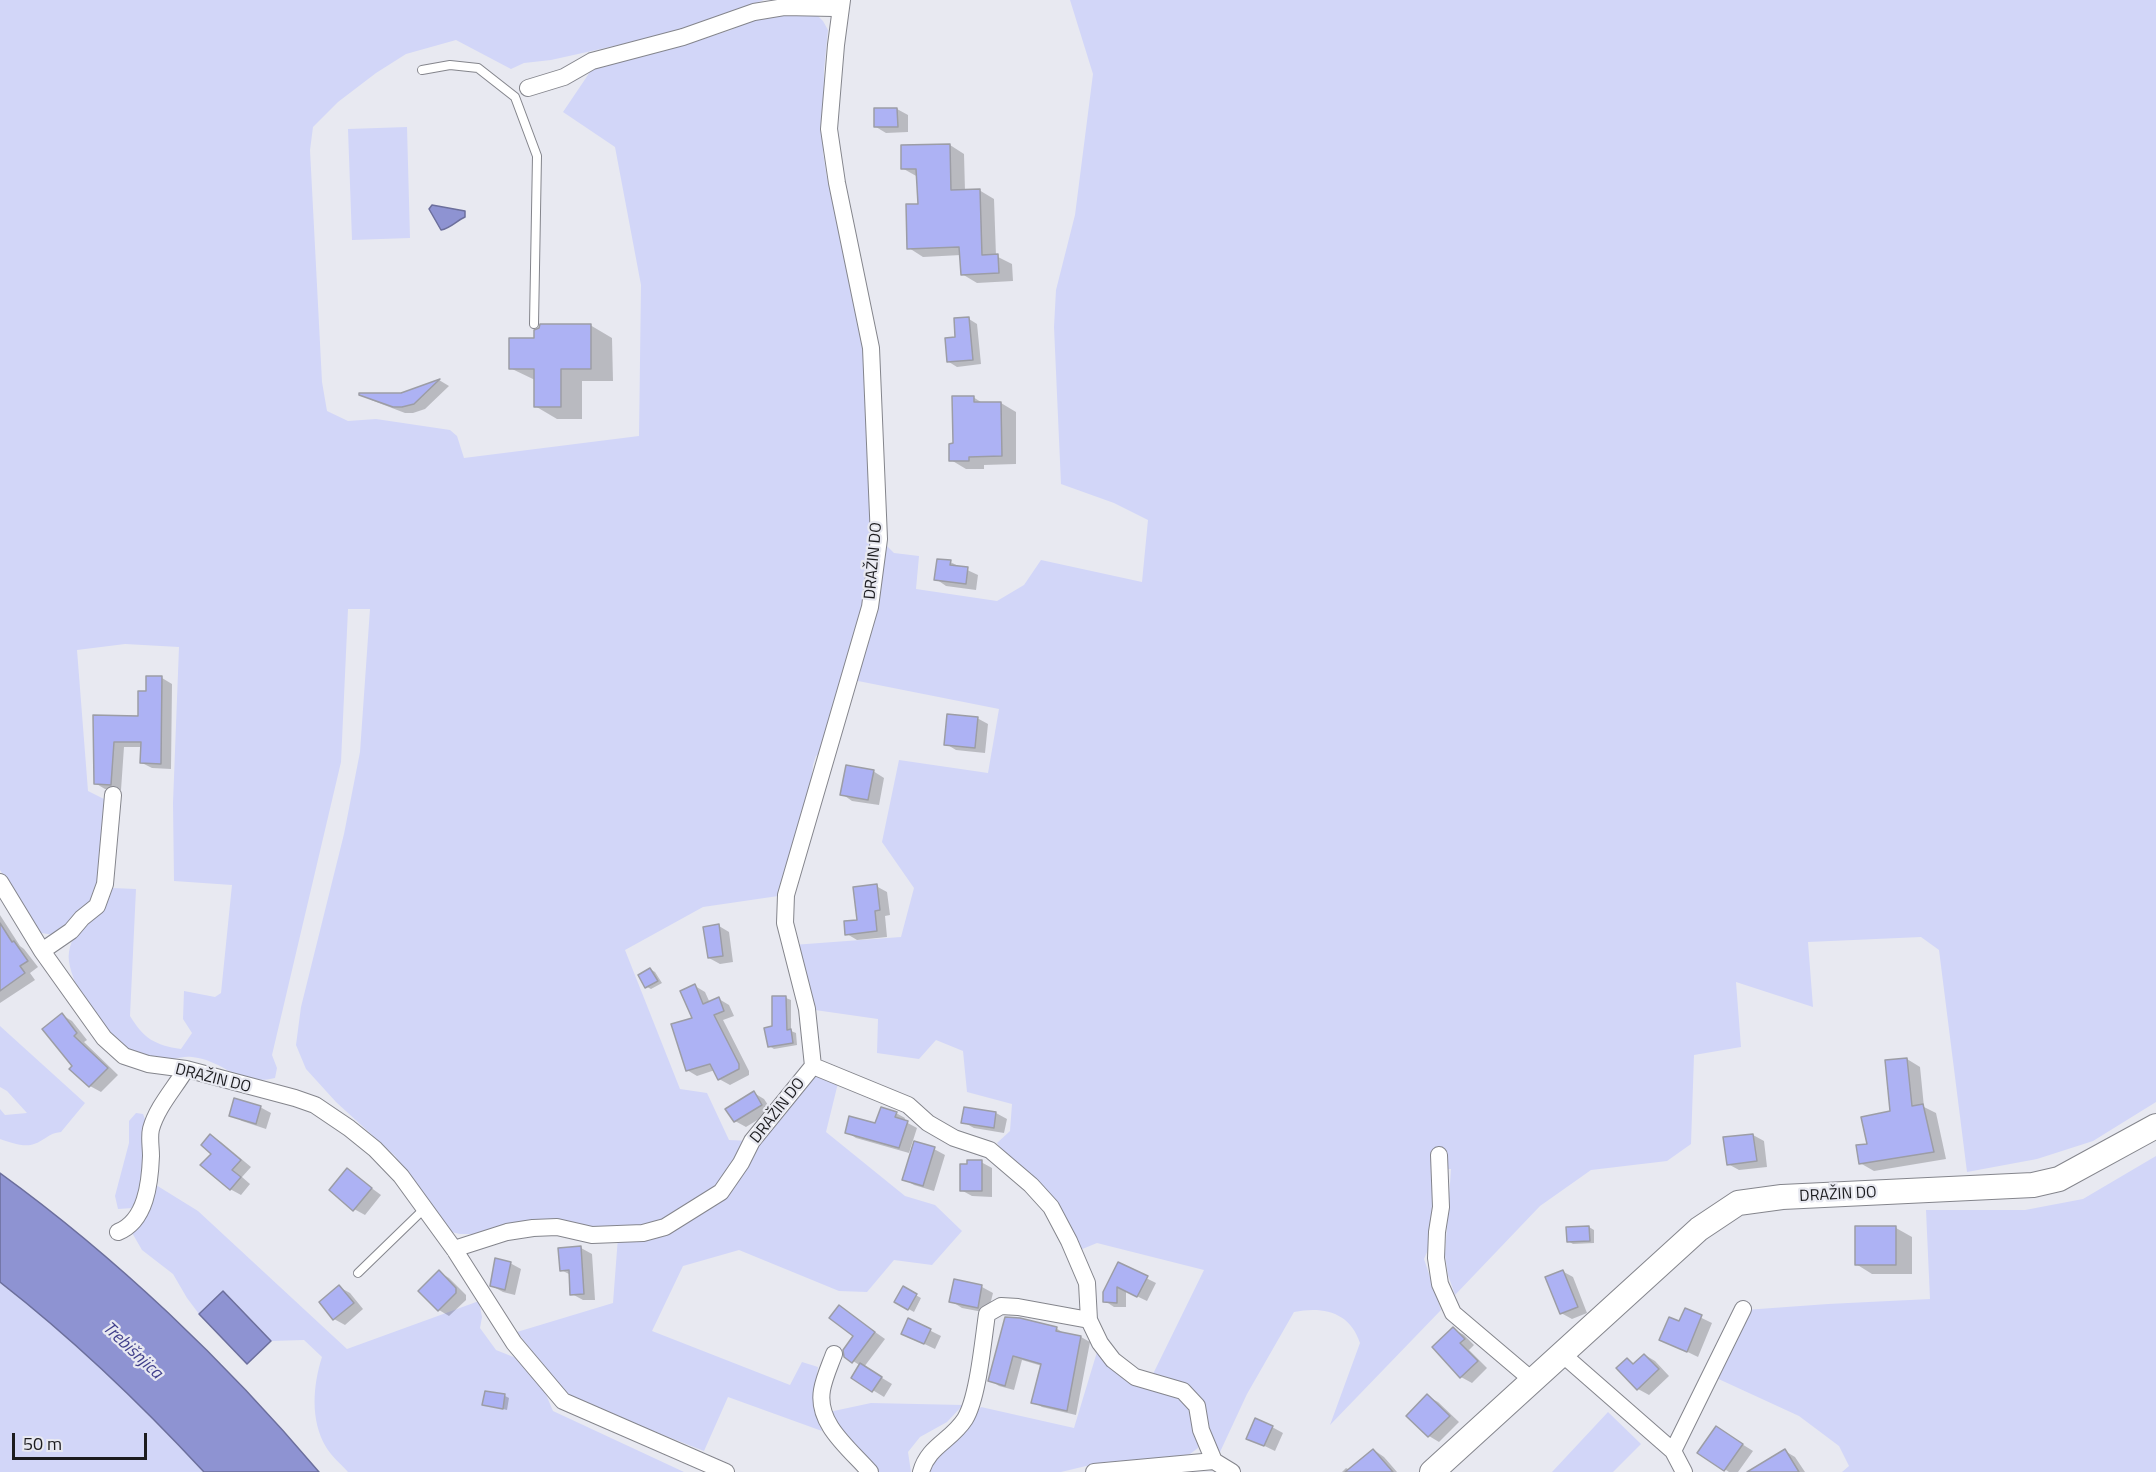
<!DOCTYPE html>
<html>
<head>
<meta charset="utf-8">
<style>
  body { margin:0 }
  #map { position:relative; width:2156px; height:1472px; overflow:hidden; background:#e8e9f1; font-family:"Titillium Web",sans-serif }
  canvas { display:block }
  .scale { position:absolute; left:12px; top:1433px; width:135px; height:27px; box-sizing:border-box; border:3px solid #1c1c1f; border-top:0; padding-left:8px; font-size:18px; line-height:21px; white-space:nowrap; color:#1c1c1f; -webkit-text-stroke:4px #e8e9f1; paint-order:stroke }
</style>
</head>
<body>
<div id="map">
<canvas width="2156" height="1472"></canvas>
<div class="scale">50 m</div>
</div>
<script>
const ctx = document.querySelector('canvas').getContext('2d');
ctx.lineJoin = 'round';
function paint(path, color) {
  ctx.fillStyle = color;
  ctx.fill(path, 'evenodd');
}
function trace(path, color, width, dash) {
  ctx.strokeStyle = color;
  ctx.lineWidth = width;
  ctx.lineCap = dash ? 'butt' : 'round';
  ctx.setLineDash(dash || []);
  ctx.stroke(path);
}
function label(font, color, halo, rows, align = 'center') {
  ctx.font = font + ' "Titillium Web",sans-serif';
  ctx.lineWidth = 4.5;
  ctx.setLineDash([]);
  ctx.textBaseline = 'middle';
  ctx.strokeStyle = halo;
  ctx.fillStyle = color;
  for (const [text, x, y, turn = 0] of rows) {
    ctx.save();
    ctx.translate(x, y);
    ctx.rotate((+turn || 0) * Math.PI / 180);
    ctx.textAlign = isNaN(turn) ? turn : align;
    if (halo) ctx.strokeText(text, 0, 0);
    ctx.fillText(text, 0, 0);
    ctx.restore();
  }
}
paint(new Path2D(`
  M0,0h764l-87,32 -126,28 -27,3 -13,6 -55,-29 -50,14 -30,19 -38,29 -25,25 -3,23 12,232 5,29 21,10 28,-2 74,11 7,6 7,22 175,-22 2,-151 -26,-138 -52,-35 31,-46 96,-23 41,-13 25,-12 28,-6 33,3 6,6 5,9 -4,40 -1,82 4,26 15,45 25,125 8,189 -5,50 -48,165 -6,4 -3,9 -2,21 -26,109 -82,12 -78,43 55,139 27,4 22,47 21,1 -30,50 -57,34 -189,9h-14l-13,-3 -52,-75 -59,-54 -30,-33 -10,-24 5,-38 43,-173 16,-82 10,-143h-22l-7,153 -69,293 5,13 -2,10c-38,9 -51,-18 -83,-21 -12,-2 -25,6 -36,3 -18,-4 -35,-14 -48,-27 -15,-14 -43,-60 -39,-81 4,-24 28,-45 43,-64l24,1 -6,127c14,23 25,29 51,33l11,-16 -9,-14 1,-28 31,6 6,-4 11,-108 -58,-4 -1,-78 6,-156 -54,-3 -48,6 11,141 16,8 -7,88 -3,11 -39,37 -14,-2 -41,-63z
  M1070,0h1086v1102l-63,39 -56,18 -70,13 -28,-222 -18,-13 -113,5 5,65 -77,-25 5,65 -47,8 -3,89 -24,17 -76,9 -51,36 -85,89 -7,-20 -3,-20 6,-86 -20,1 2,13 -3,62 -6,14 17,51 -111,115 30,-82c-10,-31 -37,-37 -66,-31l-47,82 -27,58 -7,-6 -9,-35 -51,-37 51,-104 -107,-27 -22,9 -78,-109 13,-12 2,-27 -45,-12 -4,-41 -27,-11 -17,19 -42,-6 1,-34 -70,-10 -15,-64 108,-8 13,-49 -32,-46 17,-82 89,13 11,-64 -146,-29 28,-140 13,13 25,3 -3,33 81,12 27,-16 17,-25 101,22 6,-62 -34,-17 -53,-19 -7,-157 2,-37 19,-75 18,-141z
  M407,127l3,111 -58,2 -4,-111z
  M0,1026l85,77 -24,29c-13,1 -15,8 -27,12 -9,4 -25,-2 -34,-5v-30l5,6 22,-2 -20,-22 -7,-4z
  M814,1068l25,11 -13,53 79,64 30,9 27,26 -30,34 -38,-5 -27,32 -28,-1 -100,-41 -56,16 -31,65 138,54 12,-23 16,5 -5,36 9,28 -94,-34 -24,54 -112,-44 -27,-15 -48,-60 96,-29 5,-66 76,-25z
  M136,1113l7,1 3,8 -6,73 -7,13 -15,1 -3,-13 14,-53v-22z
  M2156,1156v316h-314l7,-6 -10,-20 -40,-30 -87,-40 33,-66 83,-6 102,-5 -4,-89h99l58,-11z
  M156,1185l42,26 149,138 132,-48 3,16 -2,11 16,22 20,8 26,27 11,26 131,61h-336c-7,-8 -17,-16 -22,-25 -16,-27 -13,-62 -4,-90l-18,-17 -33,1 -48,-50 -24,23 -12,-16 -14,-24 -31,-24 -11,-19z
  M0,1282c73,58 141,121 204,190h-204z
  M1097,1352l74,39 21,18 7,33 -1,6 -8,6 -16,4 -88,8 -25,6h-131v-6l29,-30 22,-29 93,21z
  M871,1403l92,2 -16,17 -27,15 -12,15 3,20h-32l-22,-22 -28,-38z
  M1608,1412l33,32 -28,28h-61z`), '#d2d6f8');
const water = new Path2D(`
  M432,205l33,6v6c-9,4 -14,11 -24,13l-12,-21z
  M0,1173c116,84 226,189 319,299h-115c-63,-68 -131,-133 -204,-190z
  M223,1291l48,50 -24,23 -48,-50z`);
paint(water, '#8e93d2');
trace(water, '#6c6f9c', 1.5);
paint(new Path2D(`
  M897,109l11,6v17l-22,1 -10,-6z
  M950,145l14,9 1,37 14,-1 15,9 2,57 16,8 1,17 -36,2 -15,-9 -1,-19 -38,2 -14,-9 10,-43 -1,-28 -16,-9z
  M969,319l8,5 4,40 -24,3 -8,-5 8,-24z
  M590,325l22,13 1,43h-31v38h-25l-22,-13v-26l-25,-12 25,-29 5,-10z
  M439,380l10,6 -24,23 -12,4h-8l-34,-13 -10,-6 40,1z
  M973,397l11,7 17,-1 15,9v52l-32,1v4h-18l-15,-9z
  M950,562l28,13 -2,15 -30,-4 -10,-7z
  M162,678l10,6 -1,85 -19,-1 -10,-5v-16h-18l-3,43 -16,-1 -10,-6v-66l44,1 9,-26z
  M977,718l11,6 -3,29 -29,-3 -10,-6z
  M873,771l11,7 -5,27 -27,-4 -10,-7z
  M876,886l11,6 3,23 -5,1 2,21 -30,3 -10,-6 11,-13z
  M0,915l20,31 4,3 14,18 -8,6 5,7 -35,23z
  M719,926l10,6 4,30 -13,2 -11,-6z
  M650,969l5,3 7,11 -11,6 -4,-2z
  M695,986l10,6 5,11 9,-4 10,6 5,11 -11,4 26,51v4l-19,10 -11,-6 -4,-9 -18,6 -10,-6 7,-51z
  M786,998l5,2v31l5,2 1,12 -23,4 -5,-3 5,-19z
  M62,1015l10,6 15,19 -3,2 34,33 -17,17 -11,-6 -18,-17 2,-3z
  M1907,1059l13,8 4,40 12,6 10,46 -72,12 -14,-8 9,-18 23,-33z
  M754,1093l10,6 8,12 -26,16 -11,-6z
  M260,1107l11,6 -5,16 -24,-8 -11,-6z
  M965,1109l31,4 11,6 -3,14 -30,-5 -11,-6z
  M896,1113l9,5 -1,3 13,7 -8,25 -53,-15 -9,-6 29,-8z
  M1753,1135l11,6 3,26 -28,3 -11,-6z
  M211,1136l10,6 30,25 -9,10 8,7 -9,11 -11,-6 -17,-36z
  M934,1149l11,6 -11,36 -20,-6 -10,-6z
  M981,1162l11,6v29l-20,-1 -11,-6z
  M347,1170l34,25 -16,20 -11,-6z
  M1589,1227l5,3v13l-21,1 -5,-3z
  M1896,1228l16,9v37h-40l-16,-10z
  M581,1248l11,6 3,46h-12l-11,-6 -1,-19 -10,-5z
  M510,1263l11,6 -6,26 -12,-3 -11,-6z
  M1118,1264l38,19 -9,18 -21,-10v16h-12l-9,-6z
  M1562,1271l11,6 14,36 -15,6 -11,-6z
  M439,1272l10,6 17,17v5l-17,16 -10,-6z
  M955,1281l27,6 11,6 -5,20 -26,-5 -11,-7z
  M339,1287l11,6 13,16 -18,16 -11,-6z
  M903,1288l18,10 -7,14 -18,-10z
  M840,1307l45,32 -21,28 28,17 -8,13 -31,-19 8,-12 -8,-5 3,-25z
  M1685,1310l27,13 -14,34 -37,-18 19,-16z
  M1006,1318l50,10 9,6 16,3 9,5 -14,73 -34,-8 -9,-5 9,-36 -20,-6 -8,30 -15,-4 -9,-6z
  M909,1320l32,16 -6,13 -21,-10z
  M1453,1329l11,6 10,10 -5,5 18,18 -15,15 -11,-6 -27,-30z
  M1645,1355l10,6 14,15 -20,19 -11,-6 -20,-21 9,-8 8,4z
  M505,1396l4,2 -2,12 -23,-6z
  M1427,1396l11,6 21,20 -20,20 -10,-6 -21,-20z
  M1272,1427l11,6 -8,18 -27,-13z
  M1726,1434l27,17 -15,21h-9l-30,-20z
  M1374,1450l10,7 13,15h-55l4,-4 4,2z
  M1785,1451l10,6 10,15h-42z`), '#0003');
const building = new Path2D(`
  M874,108h23l1,19h-24z
  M950,144l1,46 29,-1 2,66 16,-1 1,19 -38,2 -2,-28 -52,2 -1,-45h12l-2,-35h-15v-24z
  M969,317l4,43 -26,2 -2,-24 10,-1 -1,-19z
  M540,324h51v45h-30v38h-27v-38h-25v-31h25v-8l5,-2z
  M440,379l-26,25 -12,3h-9l-34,-12v-2h42z
  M952,396h22v6h27l1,54 -33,1v4h-20v-17l4,-1z
  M937,559l14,1 -1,5 18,2 -2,17 -32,-4z
  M146,676h16l-1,88 -21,-1 1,-21h-27l-3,43 -17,-1 -1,-69 45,1v-25h8z
  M947,714l31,3 -3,31 -31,-3z
  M846,765l28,5 -6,30 -28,-5z
  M877,884l3,26 -5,1 2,20 -32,4 -1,-14 13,-1 -4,-33z
  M0,923l12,19 2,-1 14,20 -8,5 5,7 -25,18z
  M719,924l4,32 -15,2 -5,-31z
  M650,968l8,13 -13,7 -7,-13z
  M695,984l8,20 16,-7 5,14 -10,4 25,49v5l-21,11 -8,-16 -24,7 -15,-47 21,-6 -12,-27z
  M772,996h14l1,34 4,-1 2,14 -25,4 -4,-19 8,-2z
  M62,1013l15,20 -3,3 34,32 -19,19 -20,-18 3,-3 -30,-37z
  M1907,1058l5,48 11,-2 11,48 -75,12 -3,-19 11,-1 -6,-27 29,-6 -5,-51z
  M754,1091l8,14 -28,17 -9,-13z
  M234,1098l27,8 -5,18 -27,-8z
  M881,1107l16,5 -2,5 13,4 -9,27 -54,-15 4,-17 26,7z
  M964,1107l32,5 -2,16 -33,-5z
  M210,1134l31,26 -9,10 9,7 -11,13 -30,-25 11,-11 -10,-9z
  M1753,1134l4,27 -30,4 -4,-28z
  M914,1141l21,6 -12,39 -21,-6z
  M967,1160h15v31h-22v-27h7z
  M347,1168l25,20 -19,23 -24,-21z
  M1589,1226l1,15 -23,1 -1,-15z
  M1855,1226h41v39h-41z
  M581,1246l3,48 -14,1 -1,-25 -9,1 -2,-23z
  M495,1258l16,4 -6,28 -15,-4z
  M1118,1262l30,14 -11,21 -20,-10v16l-14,-1v-10z
  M439,1270l17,18v5l-18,18 -20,-20z
  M1563,1270l15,37 -18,7 -15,-37z
  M954,1279l28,6 -4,23 -29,-6z
  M339,1285l15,18 -21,17 -14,-18z
  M903,1286l14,8 -9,16 -14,-8z
  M839,1305l36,27 -23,31 -8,-6 -1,-7 10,-14 -24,-18z
  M1685,1308l17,7 -15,37 -28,-12 10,-23 10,4z
  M1005,1317l15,1 37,9 -1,4 25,5 -14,75 -36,-8 10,-39 -28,-8 -8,30 -17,-5z
  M908,1318l23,11 -7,15 -23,-10z
  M1453,1327l12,12 -5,4 18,18 -18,17 -28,-31z
  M1644,1354l15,15 -22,21 -21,-22 11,-10 6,6z
  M860,1363l22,14 -10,15 -21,-14z
  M485,1391l20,3 -2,15 -21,-4z
  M1427,1394l23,22 -22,21 -22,-21z
  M1255,1418l18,8 -9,20 -18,-7z
  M1716,1426l27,18 -19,27 -27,-18z
  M1373,1449l20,23h-48z
  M1785,1449l14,23h-52z`);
paint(building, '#adb2f4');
trace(building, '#9c9da5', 1.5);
const lane = new Path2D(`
  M422,70l28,-5 28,3 37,29 22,59 -3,168
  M358,1273l66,-64`);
const street = new Path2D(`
  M842,0l-6,45 -7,84 8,54 34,165 8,191 -9,68 -84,288 -1,28 22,86 6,57 95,39 20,18 26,15 36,12 41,35 20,22 18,34 18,42 2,37 11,23 13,17 22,17 48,14 14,15 4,24 13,31
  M528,88l36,-11 28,-16 91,-24 71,-25 30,-5 50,1 4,-8
  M0,882l42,69 62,87 20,18 24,8 38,5 109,29 20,7 34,23 26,21 26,27 53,73 60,94 49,58 163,71
  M42,951l29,-20 11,-13 15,-12 8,-22 8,-89
  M1439,1155l2,52 -4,25 -1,26 4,26 13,29 79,67
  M118,1232c28,-11 32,-49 33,-76 0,-9 -2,-19 0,-27 6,-22 23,-40 35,-60
  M454,1249l53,-17 26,-4 24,-1 35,8 51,-2 22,-6 56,-35 20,-29 11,-22 61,-75
  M1561,1353l112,98 11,21
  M834,1354c-4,11 -10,24 -12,36 -6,34 28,59 48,82
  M1673,1451l70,-142
  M1214,1461l18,11
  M921,1472c7,-26 30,-31 44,-53 13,-21 18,-78 22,-105l14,-8 17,1 71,13
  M1094,1472l120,-11`);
const secondary = new Path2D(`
  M1432,1472l267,-243 39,-26 44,-6 251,-12 26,-6 97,-53`);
trace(lane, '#84858c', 10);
trace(street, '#84858c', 18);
trace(secondary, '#84858c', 26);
trace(lane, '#fff', 8);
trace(street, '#fff', 16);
trace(secondary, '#fff', 24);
label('16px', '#1c1c1f', '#e8e9f1', [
  ["DRAŽIN DO",874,561,-85],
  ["DRAŽIN DO",213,1079,14],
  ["DRAŽIN DO",778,1111,-52],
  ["DRAŽIN DO",1838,1195,-3]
]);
label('italic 18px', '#403f8b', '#e8e9f1', [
  ["Trebišnjica",132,1351,43]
]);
</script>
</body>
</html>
